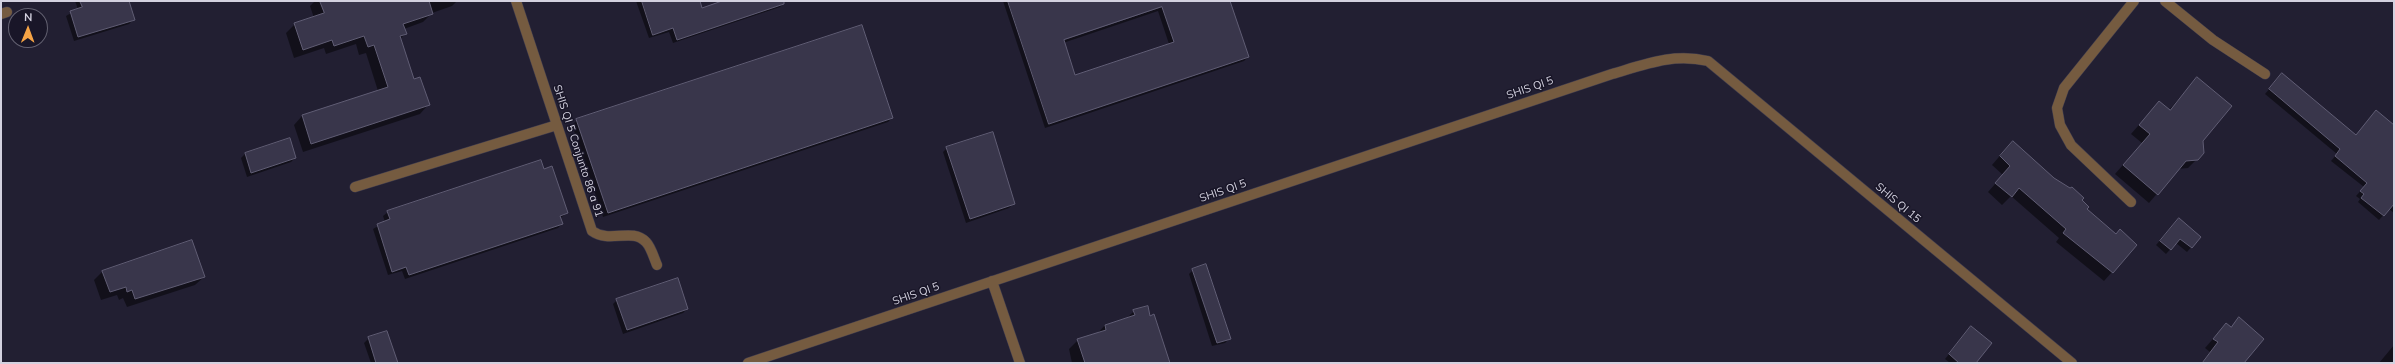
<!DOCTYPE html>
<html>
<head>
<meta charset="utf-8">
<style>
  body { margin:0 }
  #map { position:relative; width:2395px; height:364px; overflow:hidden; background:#221f32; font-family:Mulish,sans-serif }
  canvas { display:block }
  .frame { position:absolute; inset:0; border:2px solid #d3d1df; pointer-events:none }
  .north { position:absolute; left:8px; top:8px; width:40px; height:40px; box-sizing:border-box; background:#191628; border:1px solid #636171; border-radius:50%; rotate:1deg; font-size:11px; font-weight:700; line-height:16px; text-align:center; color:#d3d1df }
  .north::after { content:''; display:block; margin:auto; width:14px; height:18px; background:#f5a345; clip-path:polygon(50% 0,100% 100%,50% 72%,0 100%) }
</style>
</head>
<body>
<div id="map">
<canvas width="2395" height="364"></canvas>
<div class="frame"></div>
<div class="north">N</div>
</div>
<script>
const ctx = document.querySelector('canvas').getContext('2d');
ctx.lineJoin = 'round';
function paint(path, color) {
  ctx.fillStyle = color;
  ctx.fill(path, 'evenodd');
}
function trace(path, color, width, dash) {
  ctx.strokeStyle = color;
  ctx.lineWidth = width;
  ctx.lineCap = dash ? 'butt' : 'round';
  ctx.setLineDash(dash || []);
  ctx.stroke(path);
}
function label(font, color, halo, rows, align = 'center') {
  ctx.font = font + ' Mulish,sans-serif';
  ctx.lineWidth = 3;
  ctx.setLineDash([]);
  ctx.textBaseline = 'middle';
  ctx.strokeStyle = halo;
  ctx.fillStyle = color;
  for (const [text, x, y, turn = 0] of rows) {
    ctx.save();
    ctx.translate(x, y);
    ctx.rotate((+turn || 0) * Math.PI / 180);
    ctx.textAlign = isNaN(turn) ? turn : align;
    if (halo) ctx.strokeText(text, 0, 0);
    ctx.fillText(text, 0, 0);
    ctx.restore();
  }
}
paint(new Path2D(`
  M75,1h53l6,18 -5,5 -55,17 -8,-25 12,-7z
  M315,1h142l-5,5 -20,7 -9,9 -19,7 1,5 -5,5 13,41 15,25 -8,9 -117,38 -9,-27 8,-9 76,-25 -12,-38 -7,2 -3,-11 -30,10 -2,-6 -30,10 -8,-25 9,-9 19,-6 -4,-12z
  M636,1h63l2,8 24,-8h58l1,2 -4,4 -107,36 -4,-11 -20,6z
  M1003,1h226l19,56 -4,4 -199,67zM1158,11l11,33 -95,32 -11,-33z
  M2197,78l5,62 -5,19 -9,9 -10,1 -29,34 -34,-29 27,-31 -11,-9 20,-23 8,-9 10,8z
  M2278,79l78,57 38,-10v87l-5,-4 -10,11 -21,-18 2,-3 -4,-3 8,-9 -33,-26 6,-7 -72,-60z
  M892,118l-4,4 -285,95 -31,-92 5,-5z
  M289,140l6,18 -4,4 -44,15 -6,-19 4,-4z
  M947,148l66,56 -4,4 -43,15 -23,-71z
  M2004,151l49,27 27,22 6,9 29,26 21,10 -32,36 -48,-39 3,-4 -48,-42 -9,9 -14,-13 15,-17 -11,-10z
  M544,170l23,43 -8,6 3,5 -4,4 -153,51 -3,-8 -14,4 -15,-46 12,-7 -2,-6 5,-4z
  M2179,219l21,18 -13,15 -11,-9 -10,11 -10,-9z
  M1193,270l37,68 -5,5 -13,3 -23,-72z
  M102,272l102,5 -9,8 -68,22 -4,-9 -4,2 -2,-5 -16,5 -7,-20z
  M617,300l70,9 -4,4 -60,21 -10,-30z
  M1134,311l35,52h-97l-3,-14 9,-9 19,-6 8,-9 22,-7z
  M2226,324l15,39h-40l9,-11 -5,-4z
  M1967,332l7,31h-24l-5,-4z
  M369,338l28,25h-26l-7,-20z
  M2394,345v18h-15z`), '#0007');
const building = new Path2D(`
  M80,1h49l6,19 -57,17 -8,-26 12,-4z
  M320,1h109l4,13 -30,10 4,10 -7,2 14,43 6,-2 10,28 -119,39 -9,-29 86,-28 -14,-42 -6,2 -4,-11 -30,10 -2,-6 -29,10 -9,-27 30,-10z
  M642,1h58l2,7 20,-7h62v3l-107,36 -4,-12 -20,7z
  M1008,1h222l19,56 -200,67zM1162,7l12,35 -99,33 -11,-35z
  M862,25l31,93 -285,95 -32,-94z
  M2282,73l74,62 20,-25 18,15v79l-10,12 -23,-18 3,-4 -4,-3 7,-8 -32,-27 5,-7 -71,-60z
  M2197,77l35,29 -29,35 1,12 -6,7 -12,1 -28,34 -35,-30 27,-31 -11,-9 20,-24 11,9z
  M993,132l22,72 -45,15 -24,-72z
  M290,138l6,20 -45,15 -6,-20z
  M2013,141l41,37 16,10 2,-1 12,11 -2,2 7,7 -2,2 29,25 4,-5 17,16 -24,28 -50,-40 3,-4 -47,-41 -7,9 -17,-14 15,-17 -10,-10z
  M541,160l3,9 8,-3 16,47 -8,3 3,8 -154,51 -3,-8 -14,5 -15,-48 13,-5 -3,-8z
  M2179,218l22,19 -9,11 -12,-9 -9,11 -11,-9z
  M192,240l13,37 -70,22 -3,-9 -5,2 -1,-5 -16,5 -8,-21z
  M1206,264l25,75 -14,4 -25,-74z
  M678,278l10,31 -61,21 -11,-31z
  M1148,306l2,10 4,-2 16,49h-85l-8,-24 29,-9 -1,-5 30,-10 -2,-5z
  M2239,317l25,22 -20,24h-42l16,-21 -5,-3 13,-16 5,4z
  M1971,326l21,17 -16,20h-17l-10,-9z
  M387,331l11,32h-22l-8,-26z`);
paint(building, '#39364b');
trace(building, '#605d74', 1);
const minor = new Path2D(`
  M516,1l76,230c18,13 40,-4 54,11 5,5 8,16 11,23
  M2165,1l48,39 52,34
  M1,14l6,-2
  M355,187l202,-62
  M2131,202l-60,-57 -11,-20 -3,-17 7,-20 70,-87
  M992,281l28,82
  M748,363l864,-289c34,-10 61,-21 96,-13l364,302`);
trace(minor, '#3e3b4e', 11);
trace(minor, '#755b40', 10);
label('11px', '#d3d1df', '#191628', [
  ["SHIS QI 5",1530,88,-19],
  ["SHIS QI 5 Conjunto 86 a 91",578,151,72],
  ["SHIS QI 5",1223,191,-19],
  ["SHIS QI 15",1898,203,40],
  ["SHIS QI 5",916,294,-19]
]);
</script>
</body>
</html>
